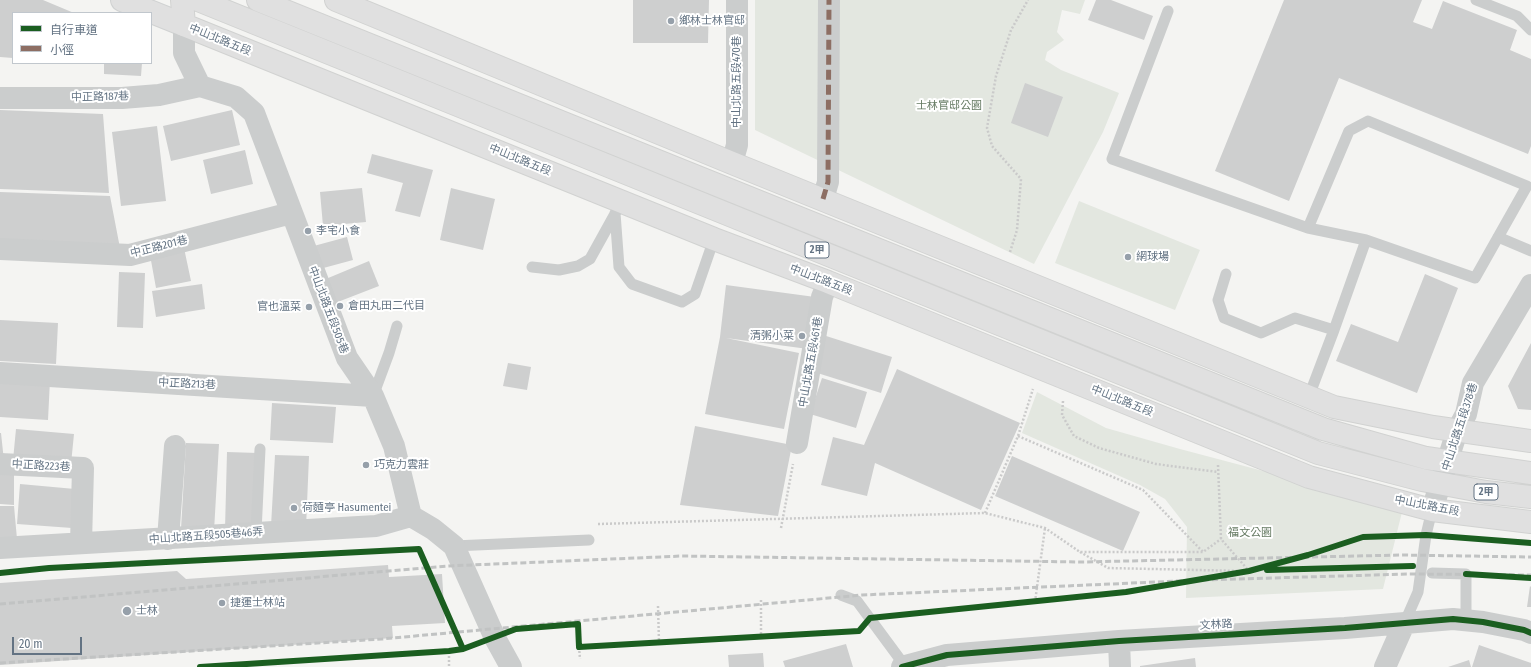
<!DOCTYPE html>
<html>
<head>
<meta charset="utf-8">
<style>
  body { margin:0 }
  #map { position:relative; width:1531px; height:667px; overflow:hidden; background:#f4f4f2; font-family:"Fira Sans Condensed","Noto Sans TC",sans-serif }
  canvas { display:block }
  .legend { position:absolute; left:12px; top:12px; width:140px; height:52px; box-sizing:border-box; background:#fff; border:1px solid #c1c7cd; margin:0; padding:5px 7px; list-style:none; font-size:12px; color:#637383 }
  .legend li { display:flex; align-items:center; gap:8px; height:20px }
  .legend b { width:20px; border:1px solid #c1c7cd }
  .scale { position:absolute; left:12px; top:637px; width:70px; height:18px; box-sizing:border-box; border:2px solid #637383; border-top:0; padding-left:5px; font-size:12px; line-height:14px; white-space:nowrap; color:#637383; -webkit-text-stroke:3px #fff; paint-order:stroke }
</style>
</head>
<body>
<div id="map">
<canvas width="1531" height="667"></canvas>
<ul class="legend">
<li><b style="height:5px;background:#1b5e20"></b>自行車道</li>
<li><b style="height:5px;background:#8d6e63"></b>小徑</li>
</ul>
<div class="scale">20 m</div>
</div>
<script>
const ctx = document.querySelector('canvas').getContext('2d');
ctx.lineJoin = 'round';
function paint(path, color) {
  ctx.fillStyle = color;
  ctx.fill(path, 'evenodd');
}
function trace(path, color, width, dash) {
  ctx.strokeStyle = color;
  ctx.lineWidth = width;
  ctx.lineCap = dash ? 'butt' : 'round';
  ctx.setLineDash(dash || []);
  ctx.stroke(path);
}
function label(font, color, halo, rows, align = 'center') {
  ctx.font = font + ' "Fira Sans Condensed","Noto Sans TC",sans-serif';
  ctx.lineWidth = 4;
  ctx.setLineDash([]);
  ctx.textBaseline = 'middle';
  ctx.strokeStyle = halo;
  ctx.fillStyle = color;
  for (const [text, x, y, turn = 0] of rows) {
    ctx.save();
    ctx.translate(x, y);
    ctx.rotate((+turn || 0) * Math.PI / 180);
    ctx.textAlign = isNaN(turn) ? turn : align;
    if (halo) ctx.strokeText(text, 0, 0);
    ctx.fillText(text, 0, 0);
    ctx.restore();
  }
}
paint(new Path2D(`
  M755,0h330l-5,14 -18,-4 -5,22 7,8 -17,12 -2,8 16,10 58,23 -16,39 -69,132 -279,-134z
  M1079,201l121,49 -25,60 -120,-47z
  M1037,392l69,36 74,21 223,59 -20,81 -197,9 1,-71 -22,-28 -25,-14 -118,-52z`), '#e3e7e0');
paint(new Path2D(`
  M0,0h43l31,13h-61v45l-13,-1z
  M633,0h76l-1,43h-75z
  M1096,0h15l42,16 -9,24 -56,-20z
  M1284,0h138l-9,22 19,7 11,-28 74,29 -7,20 21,9v87l-3,8 -189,-76 -50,123 -74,-30z
  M104,63h38l-1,13 -37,-2z
  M1025,83l38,14 -15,40 -37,-14z
  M0,110l103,4 6,79 -109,-4z
  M232,110l8,35 -69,16 -8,-35z
  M157,126l9,75 -45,5 -9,-74z
  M245,150l8,34 -42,10 -8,-34z
  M372,154l61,16 -13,47 -25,-6 8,-28 -36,-10z
  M362,188l4,34 -43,4 -3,-34z
  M451,188l44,11 -12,51 -43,-10z
  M0,192l110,4 10,52 -120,-5z
  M347,237l6,23 -37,10 -6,-23z
  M184,248l7,33 -35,7 -6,-33z
  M369,261l10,25 -49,19 -9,-24z
  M119,272l26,1 -2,55 -26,-1z
  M1425,274l33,14 -41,105 -81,-32 15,-37 47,18z
  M202,284l3,25 -49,8 -4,-26z
  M726,285l89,12 -7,52 -82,-11 73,15 -15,76 -79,-15 15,-77z
  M0,320l58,3 -2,41 -56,-3z
  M823,335l69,22 -11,36 -70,-22z
  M1531,343v67l-13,-1 -10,-23z
  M508,363l23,4 -4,23 -24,-4z
  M897,369l123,54 -39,87 -106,-47 -8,33 -46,-11 12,-48 31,8z
  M0,378l50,2 -2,40 -48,-3z
  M822,378l45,14 -11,36 -46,-14z
  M272,403l64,4 -3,36 -63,-3z
  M695,426l97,19 -14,71 -98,-11z
  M16,429l58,5 -3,30 -58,-4z
  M0,433h1l3,28h-4z
  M186,443l33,1 -5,87 -33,-2z
  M227,452l31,1 -2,77 -31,-1z
  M275,455l34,1 -3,72 -35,-2z
  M1012,456l128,56 -17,39 -128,-55z
  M0,467l14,1v37l-14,-1z
  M20,484l55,5 -3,39 -55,-4z
  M0,506h14l3,33 -17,1z
  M388,565l1,12 53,-3 3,49 -53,3 1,12 -393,27v-82l177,-12 9,8z
  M1530,586l1,1v20h-4z
  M846,644l7,23h-68l-2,-6z
  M1479,645l52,18v4h-59z
  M763,653l1,14h-35l-1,-12z
  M1195,658l1,9h-56v-1z
  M1469,660l2,7h-23z`), '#cecfcf');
const secondary = new Path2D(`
  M122,0l62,25`);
const primary = new Path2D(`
  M182,0l2,25 530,214 114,43 481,195 123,33 99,12
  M198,0l1120,453 104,27 64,12 45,5
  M258,0l1065,429 103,29 105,15
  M336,0l396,163 602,244 99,20 98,14`);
trace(secondary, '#d0d2d2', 24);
trace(primary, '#d1d2d1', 24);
trace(new Path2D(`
  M1010,252l7,-22 4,-51 -29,-33 -5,-18 9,-52 15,-46 17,-30
  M1063,401l-1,14 12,21 25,12 57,16 62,8
  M1018,436l125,54 60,62
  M1218,465l3,74 28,32
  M985,513l33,-77 15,-47
  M598,524l387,-11 60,15 35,24h123l18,-13
  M781,528l12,-64
  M1080,552l28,16 135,3
  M0,573l7,-1
  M761,600v37
  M1035,602l10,-74
  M658,606l1,36
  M890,616l236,-24 123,-21 59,-16 55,-18 46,-2
  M517,629l61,-5 1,23 279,-16
  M579,647l1,12
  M449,652v15
  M200,667l249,-16 14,-2 -44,-100 -51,2`), '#cacaca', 2.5, [2, 2]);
trace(new Path2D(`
  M1476,0l41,16 14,14
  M1168,11l-56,148 196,69 58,12 109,38 52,-92 -159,-65 -19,10 -41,97
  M615,213l4,54 13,17 50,18 13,-8 19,-55
  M1498,237l33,14
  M532,267l27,3 19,-4 12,-7 26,-47
  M1226,274l-8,26 6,18 37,15 34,-15 39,12 32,-90
  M373,396l16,-43 8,-27
  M1309,396l25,-66
  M256,532l4,-83
  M454,546l135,-6
  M1432,573l34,1v46
  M841,595l16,6 48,65
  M1404,624l14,-32 8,-57 6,-25`), '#cbcdcd', 11);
trace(new Path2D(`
  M184,25v28l16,33 36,11 18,16 93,245 26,38 21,50 17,70 22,13 21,17 41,92 16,29
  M0,98h122l37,-3 41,-9
  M732,163l5,-18v-145
  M823,199l5,-17 1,-182
  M0,249l130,6 161,-42
  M0,373l373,23
  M797,443l25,-146 6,-15
  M0,464l83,4 -2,75
  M1432,510l25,-79 9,-17 7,-31 58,-98
  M168,539l7,-93
  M0,548l376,-22 35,-10
  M1119,641l1,26
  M902,667l45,-12 172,-14 226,-13 108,-9 30,3 41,8 7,3
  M1385,667l19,-43`), '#cbcdcd', 22);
trace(secondary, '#e0e0e0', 22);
trace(primary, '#e0e0e0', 22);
trace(new Path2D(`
  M0,604l448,-38 234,-10 400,6 321,-7 128,2
  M0,663l382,-24 480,-44 339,-15 209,-6 121,1`), '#c1c3c3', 3, [6, 3]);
trace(new Path2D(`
  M823,199l5,-17 1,-182`), '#8d6e63', 5, [10, 5]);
trace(new Path2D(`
  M1267,570l146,-4
  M0,573l49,-5 370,-19 44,100
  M1466,574l65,4
  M200,667l249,-16 14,-2 53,-20 62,-5 1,23 280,-16 11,-13 256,-26 123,-21 59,-16 55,-18 63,-2 105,8
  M902,667l45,-12 172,-14 226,-13 108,-9 30,3 41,8 7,3`), '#1b5e20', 6);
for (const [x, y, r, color] of [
  [671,21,4,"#96a0aa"],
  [308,231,4,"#96a0aa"],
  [1128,257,4,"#96a0aa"],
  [340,306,4,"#96a0aa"],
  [309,307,4,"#96a0aa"],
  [802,336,4,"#96a0aa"],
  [366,465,4,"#96a0aa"],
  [294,508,4,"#96a0aa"],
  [222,603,4,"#96a0aa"],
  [127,611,5,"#96a0aa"]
]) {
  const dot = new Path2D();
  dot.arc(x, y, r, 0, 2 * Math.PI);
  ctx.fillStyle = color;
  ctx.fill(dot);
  trace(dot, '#fff', 1.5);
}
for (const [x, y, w] of [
  [817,250,24],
  [1486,492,24]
]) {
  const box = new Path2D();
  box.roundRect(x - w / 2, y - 8, w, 16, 3);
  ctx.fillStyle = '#fff';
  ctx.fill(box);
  trace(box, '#637383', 1);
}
label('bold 10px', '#637383', null, [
  ["2甲",817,250],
  ["2甲",1486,492]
]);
label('11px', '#637383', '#fff', [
  ["鄉林士林官邸",679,21],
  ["李宅小食",316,231],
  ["網球場",1136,257],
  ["倉田丸田二代目",348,306],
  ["官也溫菜",301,307,"right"],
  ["清粥小菜",794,336,"right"],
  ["巧克力雲莊",374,465],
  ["荷麵亭 Hasumentei",302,508],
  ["捷運士林站",230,603],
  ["士林",136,611]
], 'left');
label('11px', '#637383', '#fff', [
  ["中山北路五段",220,40,22],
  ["中山北路五段470巷",737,82,-90],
  ["中正路187巷",100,97,-1],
  ["中山北路五段",520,160,22],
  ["中正路201巷",159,247,-14],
  ["中山北路五段",821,280,21],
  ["中山北路五段505巷",328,310,69],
  ["中山北路五段461巷",811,362,-80],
  ["中正路213巷",187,384,3],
  ["中山北路五段",1122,401,22],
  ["中山北路五段378巷",1460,427,-72],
  ["中正路223巷",41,466,3],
  ["中山北路五段",1427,506,11],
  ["中山北路五段505巷46弄",206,536,-4],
  ["文林路",1216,625,-3]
]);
label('11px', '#657a62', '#fff', [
  ["士林官邸公園",949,106],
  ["福文公園",1250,533]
]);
</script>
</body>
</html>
